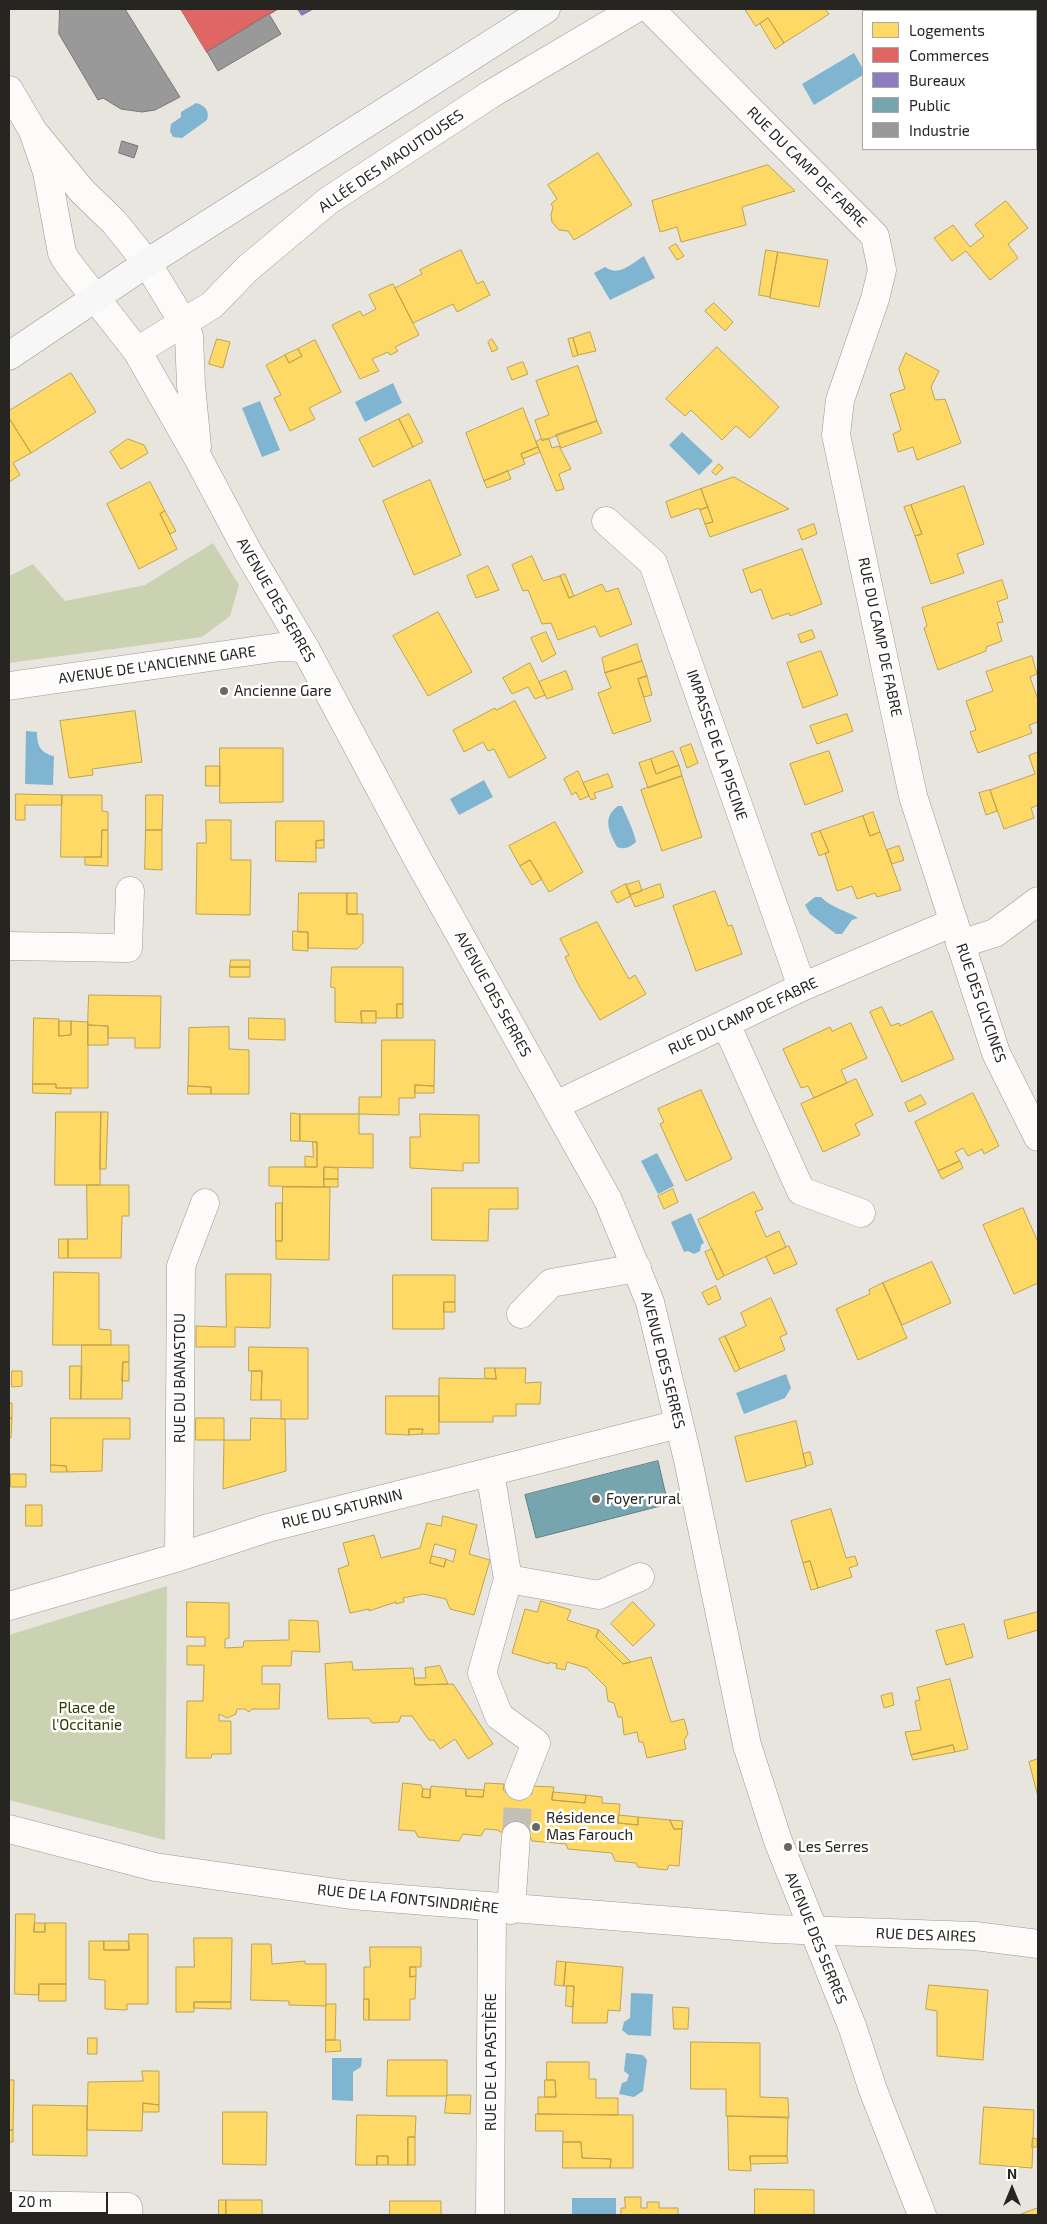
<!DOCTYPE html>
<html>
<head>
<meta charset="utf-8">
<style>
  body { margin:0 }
  #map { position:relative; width:1047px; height:2224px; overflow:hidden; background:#e8e5de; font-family:"Exo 2",sans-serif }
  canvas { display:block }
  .frame { position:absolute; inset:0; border:10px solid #272521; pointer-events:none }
  .legend { position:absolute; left:862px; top:10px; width:175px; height:140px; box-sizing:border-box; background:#fff; border:1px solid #a9a8a6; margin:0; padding:6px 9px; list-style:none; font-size:15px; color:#272521 }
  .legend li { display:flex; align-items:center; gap:10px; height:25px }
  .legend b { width:25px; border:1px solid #a9a8a6 }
  .north { position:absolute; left:987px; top:2164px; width:50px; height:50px; -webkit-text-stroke:4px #fff; paint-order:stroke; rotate:0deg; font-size:14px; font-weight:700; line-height:20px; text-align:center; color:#272521 }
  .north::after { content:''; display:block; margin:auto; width:18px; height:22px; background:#272521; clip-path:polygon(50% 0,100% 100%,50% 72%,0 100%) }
  .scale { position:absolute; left:10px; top:2192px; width:98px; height:22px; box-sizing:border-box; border:2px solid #272521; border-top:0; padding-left:6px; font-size:15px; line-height:18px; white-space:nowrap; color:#272521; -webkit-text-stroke:4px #fff; paint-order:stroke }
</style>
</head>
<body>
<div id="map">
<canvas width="1047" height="2224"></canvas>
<div class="frame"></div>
<ul class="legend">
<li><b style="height:14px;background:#ffd966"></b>Logements</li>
<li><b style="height:14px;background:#e06666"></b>Commerces</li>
<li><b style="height:14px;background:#8e7cc3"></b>Bureaux</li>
<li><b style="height:14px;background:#76a5af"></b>Public</li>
<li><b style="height:14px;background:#999"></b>Industrie</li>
</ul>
<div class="north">N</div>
<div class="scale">20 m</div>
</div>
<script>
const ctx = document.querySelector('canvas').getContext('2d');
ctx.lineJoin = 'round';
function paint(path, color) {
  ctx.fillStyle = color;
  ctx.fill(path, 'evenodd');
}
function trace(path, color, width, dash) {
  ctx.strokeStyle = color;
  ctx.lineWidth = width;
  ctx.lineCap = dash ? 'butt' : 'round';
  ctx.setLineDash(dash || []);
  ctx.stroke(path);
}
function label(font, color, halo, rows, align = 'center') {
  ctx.font = font + ' "Exo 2",sans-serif';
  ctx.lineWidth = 5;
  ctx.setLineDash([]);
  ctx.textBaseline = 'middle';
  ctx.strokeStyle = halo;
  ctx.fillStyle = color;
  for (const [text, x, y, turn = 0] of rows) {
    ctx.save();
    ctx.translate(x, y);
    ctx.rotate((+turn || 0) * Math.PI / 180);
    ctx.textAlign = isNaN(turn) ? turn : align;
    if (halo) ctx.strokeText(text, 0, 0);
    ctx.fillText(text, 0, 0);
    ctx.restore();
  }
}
paint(new Path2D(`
  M213,543l26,42 -9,31 -28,21 -193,26v-87l24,-12 32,37 80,-16z
  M167,1586l-2,254 -156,-40v-165z`), '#cbd2b1');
paint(new Path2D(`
  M854,53l9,16v6l-49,30 -12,-21z
  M196,103c9,2 14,8 11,17l-25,18 -9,-1 -3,-6 1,-7 10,-7v-5z
  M644,256l11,22 -45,22 -16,-27 11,-6c14,10 26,-3 39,-11z
  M393,383l9,20 -37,19 -10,-20z
  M260,401l20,49 -18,7 -20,-49z
  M682,432l31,29 -14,14 -30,-30z
  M26,731l11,1c0,13 3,21 17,24l-1,29 -28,-1z
  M484,780l9,17 -34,18 -9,-16z
  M618,806h4c3,6 14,30 14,36 -6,5 -11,8 -19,5 -7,-14 -16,-29 1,-41z
  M815,897h6c10,11 25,13 37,21l-6,2 -10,14h-6l-26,-20 -5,-9z
  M657,1153l17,33 -16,8 -17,-33z
  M691,1213l13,30 -3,2 -1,6 -6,3 -6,-3 -4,1 -13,-30z
  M786,1374l5,14 -6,10 -41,16 -8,-21z
  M631,1993l22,1 -2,42 -23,-1 -6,-5 2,-8 6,-4z
  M626,2053l17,2 4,5 -4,31 -9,6 -15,-3 3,-11 5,-2 2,-6 -5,-4z
  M332,2058h30l-1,9 -8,5v29l-21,-1z
  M572,2198h44v17h-44z`), '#80b5d1');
const homes = new Path2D(`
  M745,9h80l4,5 -45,29 -16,-25 -12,8z
  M768,18l16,25 -9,6 -15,-25z
  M598,153l34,52 -58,35 -6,-9 -9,-1 -7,-8 -1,-7 2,-8 -2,-3 6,-5 -9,-14z
  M768,165l27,26 -53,16 4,18 -65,17 -4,-15 -17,5 -8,-31z
  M1006,201l22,27 -20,16 10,14 -28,22 -24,-29 -14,10 -18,-23 19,-13 17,22 14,-11 -9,-11z
  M676,244l8,12 -7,4 -8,-12z
  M461,250l16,34 6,-3 7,14 -33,17 -4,-8 -40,19 -18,-35 27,-14 -2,-4z
  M766,250l12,2 -8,45 -11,-2z
  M778,252l50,8 -9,47 -49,-9z
  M393,284l26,51 -24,12 3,4 -8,4 -2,-3 -16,7 7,12 -19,8 -28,-54 28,-14 3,5 13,-7 -7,-14z
  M714,303l19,19 -8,9 -20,-20z
  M590,332l6,19 -18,4 -5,-17z
  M573,338l5,17 -5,2 -5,-18z
  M217,339l13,3 -7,26 -14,-4z
  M492,339l6,10 -6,3 -4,-10z
  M315,340l26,52 -32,16 6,11 -25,12 -16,-33 7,-3 -15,-30 19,-10 4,8 13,-7 -4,-7z
  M717,347l62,60 -29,31 -14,-12 -14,14 -31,-30 -6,6 -19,-17z
  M298,349l4,7 -13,7 -4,-8z
  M906,353l33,18 -8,16 4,13 10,-1 16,44 -44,17 -4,-13 -15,5 -5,-18 8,-4 -11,-36 15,-5 -6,-20z
  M523,362l5,12 -16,6 -5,-12z
  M578,366l19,55 -55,20 -7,-21 14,-5 -13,-34z
  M71,373l25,39 -65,41 -22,-35v-7z
  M523,408l15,39 -17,7 4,10 -41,17 -18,-48z
  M409,414l14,28 -10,5 -14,-28z
  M9,418l22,35 -18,10 7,12 -11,7z
  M399,419l14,28 -40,20 -14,-28z
  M597,421l5,12 -41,15 -5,-13z
  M128,439l16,6 4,8 -27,16 -11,-17z
  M541,439h8l3,9 7,-2 12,23 -12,5 5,15 -8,2 -20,-49z
  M538,447l2,5 -17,7 -2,-5z
  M719,464l4,4 -7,7 -4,-3z
  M508,471l3,8 -24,9 -3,-7z
  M734,477l55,32 -79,28 -5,-13 8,-2 -12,-33z
  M430,480l31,75 -47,20 -31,-74z
  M150,482l15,29 -5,3 17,35 -38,20 -32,-65z
  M964,486l20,58 -27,10 7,19 -33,11 -16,-48 7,-2 -11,-29z
  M701,489l7,18 -8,3 -1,-2 -28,10 -5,-16z
  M911,505l11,29 -7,2 -11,-29z
  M708,507l5,15 -8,2 -5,-14z
  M165,511l11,20 -6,3 -10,-20z
  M814,524l3,10 -15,6 -4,-10z
  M802,549l20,55 -32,12 -1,-3 -17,6 -11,-30 -10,4 -8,-23z
  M532,556l11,25 17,-5 9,22 33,-14 4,8 12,-4 14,36 -32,13 -5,-11 -37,14 -7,-17 -9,1 -14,-34 -5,1 -11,-26z
  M488,566l11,24 -23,8 -9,-22z
  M565,574l9,22 -5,2 -9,-22z
  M1002,580l6,18 -11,4 6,20 -6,1 5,18 -16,6v4l-48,19 -14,-42 3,-2 -5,-18z
  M438,612l34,60 -44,24 -35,-60z
  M812,630l3,8 -14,5 -3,-8z
  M546,632l10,22 -14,8 -11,-24z
  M637,644l5,17 -37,12 -3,-15z
  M821,651l17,44 -35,13 -16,-45z
  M1032,656l5,18 -7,3 8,23v22l-9,3 3,8 -54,20 -8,-21 6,-2 -10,-29 27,-10 -7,-19z
  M642,661l5,15 -9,3 13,42 -38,13 -15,-41 13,-5 -6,-15z
  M530,663l15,32 -10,4 -7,-12 -16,7 -9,-16z
  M566,671l7,18 -26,10 -8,-17z
  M647,676l5,19 -8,2 -6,-18z
  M515,701l31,57 -37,20 -15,-29 -6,2 -5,-9 -19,10 -11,-22 42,-22 1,2z
  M135,711l7,51 -50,7 1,6 -24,3 -9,-57z
  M847,714l6,17 -36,13 -7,-18z
  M691,744l7,19 -11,5 -7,-20z
  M220,748h63v54l-63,1z
  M673,751l6,14 -23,9 -5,-15z
  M829,751l14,40 -38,14 -15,-41z
  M1038,752v53l-7,3 3,10 -30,11 -14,-39 45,-16 -6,-18z
  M651,759l5,15 23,-9 3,11 -34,12 -9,-25z
  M206,766h14v20h-14z
  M578,771l11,25 -9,4 -4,-8 -4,3 -8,-16z
  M608,774l5,13 -19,6 2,5 -5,2 -8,-17z
  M682,776l20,61 -40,14 -21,-61z
  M990,790l7,21 -11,4 -7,-22z
  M16,794l46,1v10h-37v15h-9z
  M62,795h40v16l6,1v18h-6l-1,27h-40z
  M146,795h17l-1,35h-16z
  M873,812l7,20 -10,4 -7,-20z
  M863,816l7,20 10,-4 21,58 -24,7 -2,-4 -18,6 -5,-13 -15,5 -12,-38 4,-1 -9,-21z
  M206,820h25v40h20l-1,55 -54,-1 1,-71h9z
  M276,821h48v19l-8,1v21l-40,-1z
  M555,822l28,50 -34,20 -19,-32 -10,6 -11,-20z
  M102,830h6v36l-23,-1v-8h16z
  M146,830h16v40l-17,-1z
  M820,831l9,21 -10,4 -8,-22z
  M324,840v8h-8v-7z
  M899,846l5,14 -12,4 -5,-14z
  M530,860l12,19 -10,6 -12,-19z
  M639,881l3,10 -12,4 -4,-10z
  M626,884l5,12 -14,7 -6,-11z
  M660,884l4,13 -29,10 -5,-12z
  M715,891l13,35 4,-1 10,29 -46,17 -23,-65z
  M299,893h48v21h16v29l-6,6 -49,-1v-16h-10z
  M347,893h10v21h-10z
  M597,922l32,57 6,-4 11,19 -46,26 -21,-34 -14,-29 4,-2 -9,-16z
  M293,931l15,1v19l-15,-1z
  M231,960h19v7h-20z
  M230,967h20v10h-20z
  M332,967h71v37h-6v14h-21v-7h-15l1,12 -27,-1v-34l-4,-1z
  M89,995l72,1 -1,52h-25v-10h-27v-12l-20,-1z
  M397,1004h6v14h-6z
  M882,1007l9,19 8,-3 1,3 32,-15 22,48 -52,23 -32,-70z
  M361,1011h15v12h-14z
  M34,1018l25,1v17l12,-1v-14l17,1v66h-32v-4h-23z
  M249,1018l36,1v21l-36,-1z
  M59,1021h12v14l-12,1z
  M851,1023l16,35 -26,12 6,13 -33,15 -6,-12 -7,2 -18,-39 47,-22 2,4z
  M88,1025l20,1v19h-20z
  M229,1027v22l20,1v44h-38v-7l-23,-1 1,-58z
  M382,1040h53l-1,46 -19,-1v13h-16v17l-40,-1v-17h22z
  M856,1079l17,36 -18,9 5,11 -37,17 -22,-48z
  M33,1084h23v4h15v6l-38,-1z
  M415,1085l19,1v7h-19z
  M188,1086l23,1v7h-23z
  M701,1090l31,69 -46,22 -26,-57 4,-2 -6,-13z
  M973,1093l26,53 -15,8 -2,-5 -14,7 -5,-8 -8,4 5,9 -22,10 -23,-49z
  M921,1095l5,9 -17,8 -4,-9z
  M56,1112h45l-1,73h-45z
  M101,1112h7l-2,57h-6z
  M291,1113l9,1v27h-9z
  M300,1114h59v20h14v34l-49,-1v20l-55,-1v-19h48v-25l-17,-1z
  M420,1114l59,1v48h-16v8l-53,-3v-31h10z
  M313,1142h4v25h-12v-11l8,1z
  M960,1161l3,7 -21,11 -4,-8z
  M324,1167l14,1v11h-14z
  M324,1179h14v8h-14z
  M87,1185h42v31h-7l-1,42h-53v-19h19z
  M283,1187h47l-1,73 -53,-1v-18h6z
  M432,1188h86v21h-29l-1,32 -56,-1z
  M673,1189l5,13 -14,7 -6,-13z
  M754,1192l9,17 -8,3 11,25 13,-6 7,16 -62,29 -26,-56z
  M276,1203h6v38h-6z
  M1023,1208l15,34v41l-24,11 -31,-69z
  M59,1239h9v19h-9z
  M789,1246l8,18 -23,10 -8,-17z
  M712,1249l12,27 -7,4 -12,-28z
  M932,1262l19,41 -49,22 -19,-42z
  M54,1272l45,1v56l12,1v15h-58z
  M226,1274h45l-1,54 -35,-1v20h-39v-21l30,1z
  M393,1275h62v27h-11v27h-51z
  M883,1283l24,55 -49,22 -22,-51 34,-15 -1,-4z
  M716,1286l5,13 -13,6 -6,-12z
  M771,1298l16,36 -7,3 5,13 -45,19 -15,-33 21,-10 -5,-13z
  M444,1302h11v10h-11z
  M725,1336l15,33 -5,3 -16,-33z
  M82,1345h47v17h-6l-1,37h-41z
  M249,1347l59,1v71h-27v-19h-20l1,-29h-13z
  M123,1362h6v19h-7z
  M70,1366h12l-1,33h-11z
  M485,1368h10l1,11 -11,-1z
  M495,1368h31l-1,15 16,-1 -1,22h-24v12h-23v6h-54v-44l57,1z
  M12,1371h10v15l-10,1z
  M252,1371h10l-1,29h-10z
  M386,1396h53v38h-17l1,-5h-14v6l-23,-1z
  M9,1403h3v15h-3z
  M9,1418h3l-1,20h-2z
  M51,1418h79v21h-27l-1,32 -35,1 -1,-6 -15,-1z
  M196,1418h28v22h-28z
  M251,1418l34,1 1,52 -63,18 1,-49h26z
  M796,1421l10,46 -60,15 -11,-45z
  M409,1429h14l-1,5 -13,1z
  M810,1452l3,12 -7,2 -3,-12z
  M51,1465l15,1 1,6h-16z
  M11,1474h15v13h-15z
  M26,1505h16v21h-16z
  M831,1509l15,49 9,-2 3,9 -9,3 3,9 -34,11 -8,-27 -7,2 -12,-42z
  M443,1516l34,9 -8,29 21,6 -16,55 -24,-6 -4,-10 -23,-5 -20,4 1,4 -8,2v-2l-27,9v-2l-19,4 -12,-44 11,-4 -6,-22 31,-8 7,23 39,-10 7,-25 14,3zM435,1544l21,6 -3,12 -7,-3 -2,8 -14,-4z
  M432,1556l14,3 -2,8 -14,-4z
  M810,1561l8,27 -7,2 -8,-27z
  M541,1601l30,9 -4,10 32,10 -3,7 27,27 28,-7 20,65 13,-3 4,15 -4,6 2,9 -39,9 -4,-16h-4l-2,-10 -13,3 -2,-18h-4l-4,-14 -6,-2 -2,-14 -19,-19 -20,-6 -2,8 -9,-2 1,-4 -8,-2v2l-37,-11 13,-44 12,3z
  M187,1602l42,1v35l-4,1v9l18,-1 1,-6 45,-1v-20l29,1 2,31 -28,-1 -1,15h-29v18h18l-1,25h-27l-3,3 -4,-3h-8l-1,5 -9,4 -8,-4v7h12v33h-19l-1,4h-25l1,-57h16l1,-36h-17v-19h18v-9h-18z
  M633,1602l22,23 -22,21 -22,-22z
  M1038,1612v18l-30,9 -4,-18z
  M964,1624l9,33 -27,8 -10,-34z
  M599,1630l32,32 -8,2 -27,-27z
  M352,1662l1,8 60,-2 2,17 38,-1 40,60 -25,15 -13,-20 -15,10 -6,-9h-5l-17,-24h-11l-2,6 -27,1 -3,-5 -41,1 -3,-55z
  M440,1666l8,18 -33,1 -1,-7h12l-1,-10z
  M950,1679l18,70 -13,3 -2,-7 -42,10 -6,-23 16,-2 -6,-29 5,-1 -3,-12z
  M892,1693l2,12 -10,3 -3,-12z
  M953,1745l2,7 -42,8 -2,-5z
  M1038,1759v38l-9,-35z
  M403,1783l18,2 2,4 -1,8 8,1 1,-12 35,3v7l17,1 2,-14 19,1 -1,6 28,3v-7l23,1 -2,13 33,3 1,-8 16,2v6l18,1 -2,19 20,2v-8l32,3 4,9h8l-3,37 -10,-1 -2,5 -29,-3 -2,-4 -21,-2 -3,-8 -44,-4 -2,-5 -34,-3 -3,-7 -29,-2 -2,-2 -13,-1 -4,7 -18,-2 -4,7 -41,-4 -3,-6 -16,-1z
  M423,1789h7v9l-8,-1z
  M466,1789l18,1 -1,7 -17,-1z
  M553,1792l33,3 -1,8 -33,-3z
  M619,1815l19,2v8l-20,-2z
  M670,1820l13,1 -1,8h-8z
  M16,1914h19l-1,18h11v-9h21v61h-27v11l-24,-1z
  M35,1923h10v9h-11z
  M129,1934h19v70h-21v6l-22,-1v-29l-16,-1v-38h15v9h25z
  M194,1938h38l-1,64h-37v10h-18v-45h18z
  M104,1941h24l1,9h-25z
  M252,1944h19l1,20 33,-3v3h21v42l-37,-1v-4l-38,-1z
  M370,1947h51v20h-11v10l6,-1 -1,23h-5v21h-41v-21h-5v-32h6z
  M557,1961l9,1 -2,24 -9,-1z
  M566,1962l57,5 -3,44 -12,-1 -1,13h-35l2,-37h-10z
  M410,1967h6v9l-6,1z
  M39,1984h27v17h-27z
  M929,1985l59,5 -5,70 -46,-4v-45l-11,-2z
  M567,1986h7l-1,21 -7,-1z
  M364,1999h5v21h-5z
  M194,2002h37v7l-37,-1z
  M326,2004h10l-1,36h-9z
  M673,2007l16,1 -1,21h-14z
  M88,2038h9v16h-9z
  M326,2040h14l1,11 -15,1z
  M691,2042l69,1v54l28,1 1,20 -63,-2v-27h-35z
  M388,2060h59v36h-60z
  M547,2062h42v17h7v19h22v17l-80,-1v-17h18l-1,-17h-8z
  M142,2071h17v34l-16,-2 -1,28 -55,-1 1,-48 55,-1z
  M9,2080h5l-1,50h-4z
  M545,2080h10l1,17h-11z
  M447,2095h24l-1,19 -25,-1z
  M143,2103l16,2v7h-16z
  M33,2105l54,1v50l-54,-1z
  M984,2107l50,3 -2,58 -52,-4z
  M223,2112h44l-1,53 -43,-1z
  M536,2114l97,1v53h-23l1,-9 -29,-1 -1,-16h-18v-11h-27z
  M357,2115l59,1 -1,21h-7v28h-20v-9h-11v9h-21z
  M728,2116l60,1 -1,39h-37l1,15 -22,-1z
  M9,2130h4v12h-4z
  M408,2137h7v28h-7z
  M1033,2138l4,1v8h-5z
  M563,2142h18l1,16 29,1 -1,9h-47z
  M377,2156h11v9h-11z
  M750,2156h37l1,7 -37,1z
  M755,2189l59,1v25h-59z
  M625,2197h16v11h6v-6h12v6h19v7h-57v-7h4z
  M219,2200h7v15h-7z
  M226,2200h36v15h-36z
  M390,2201h51v14h-51z
  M1038,2208v7h-19z`);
paint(homes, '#ffd966');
trace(homes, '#bea351', 1);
const shops = new Path2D(`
  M181,9h97l-71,43z`);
paint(shops, '#e06666');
trace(shops, '#a85251', 1);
const offices = new Path2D(`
  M298,9h15l-11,6z`);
paint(offices, '#8e7cc3');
trace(offices, '#6f6292', 1);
const public = new Path2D(`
  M658,1461l10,43 -132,34 -11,-43z`);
paint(public, '#76a5af');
trace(public, '#5e7f84', 1);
const industry = new Path2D(`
  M60,9h65l55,88 -25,13 -13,2 -21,-3 -18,-11 -5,2 -39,-66z
  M269,14l12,20 -63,37 -11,-19z
  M122,141l16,5 -4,12 -15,-5z`);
paint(industry, '#999');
trace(industry, '#777675', 1);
trace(new Path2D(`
  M516,1836l3,-50`), '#c1bfb8', 28, [28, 14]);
const minor = new Path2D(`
  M650,9l225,227 7,34 -7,29 -35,101 -4,35 77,361 83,257 42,84
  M137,351l75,-46 36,-37 80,-67 163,-107 144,-85
  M606,521l47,42 149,424
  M9,686l271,-39 25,1
  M960,944l35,-11 43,-32
  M9,946l119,2 2,-57
  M726,1024l75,167 60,22
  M556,1105l246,-118 152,-65
  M521,1314l30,-31 86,-15
  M490,1472l18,107 -26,94 17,43 37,27 -17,43
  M179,1557l2,-291 24,-63
  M508,1579l91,16 41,-18
  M9,1606l170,-49 89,-29 411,-104
  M9,1829l146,38 196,28 423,34 201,7 63,8
  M511,1910l5,-74
  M9,2205l119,2v8
  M490,2215l2,-307`);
const tertiary = new Path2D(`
  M9,90l24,41 49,60 32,31 33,41 36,59 6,14 2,49 6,62
  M33,131l14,41 15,81 6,10 69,88 61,107 51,96 56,94 112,210 191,342 42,102 38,158 59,285 31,96 74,185 21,64 49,125`);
const secondary = new Path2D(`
  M9,356l138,-93 399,-254`);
trace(minor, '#9c9994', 29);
trace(tertiary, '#9c9994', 29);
trace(secondary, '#9c9994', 29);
trace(minor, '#fcfbfa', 28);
trace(tertiary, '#fcfbfa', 28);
trace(secondary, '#f7f7f8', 28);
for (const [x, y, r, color] of [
  [224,691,5,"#6b6863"],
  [596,1499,5,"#6b6863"],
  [536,1827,5,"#6b6863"],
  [788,1847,5,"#6b6863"]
]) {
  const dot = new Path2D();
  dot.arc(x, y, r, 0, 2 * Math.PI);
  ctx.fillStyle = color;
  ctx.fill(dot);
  trace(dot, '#fff', 2);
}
label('15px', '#272521', '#fff', [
  ["ALLÉE DES MAOUTOUSES",391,161,-34],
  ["RUE DU CAMP DE FABRE",807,167,45],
  ["AVENUE DES SERRES",276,600,60],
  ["RUE DU CAMP DE FABRE",880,637,78],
  ["AVENUE DE L'ANCIENNE GARE",157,665,-8],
  ["IMPASSE DE LA PISCINE",717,745,71],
  ["AVENUE DES SERRES",493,994,61],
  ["RUE DES GLYCINES",981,1003,71],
  ["RUE DU CAMP DE FABRE",743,1016,-25],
  ["AVENUE DES SERRES",663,1360,76],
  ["RUE DU BANASTOU",180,1378,-90],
  ["RUE DU SATURNIN",342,1509,-14],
  ["RUE DE LA FONTSINDRIÈRE",408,1899,6],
  ["RUE DES AIRES",926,1935,2],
  ["AVENUE DES SERRES",816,1938,68],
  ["RUE DE LA PASTIÈRE",491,2062,-90]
]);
label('15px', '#272521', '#fff', [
  ["Ancienne Gare",234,691],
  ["Foyer rural",606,1499],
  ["Résidence",546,1818],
  ["Mas Farouch",546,1835],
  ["Les Serres",798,1847]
], 'left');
label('15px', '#2e3901', '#fff', [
  ["Place de",87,1708],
  ["l'Occitanie",87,1725]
]);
</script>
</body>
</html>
